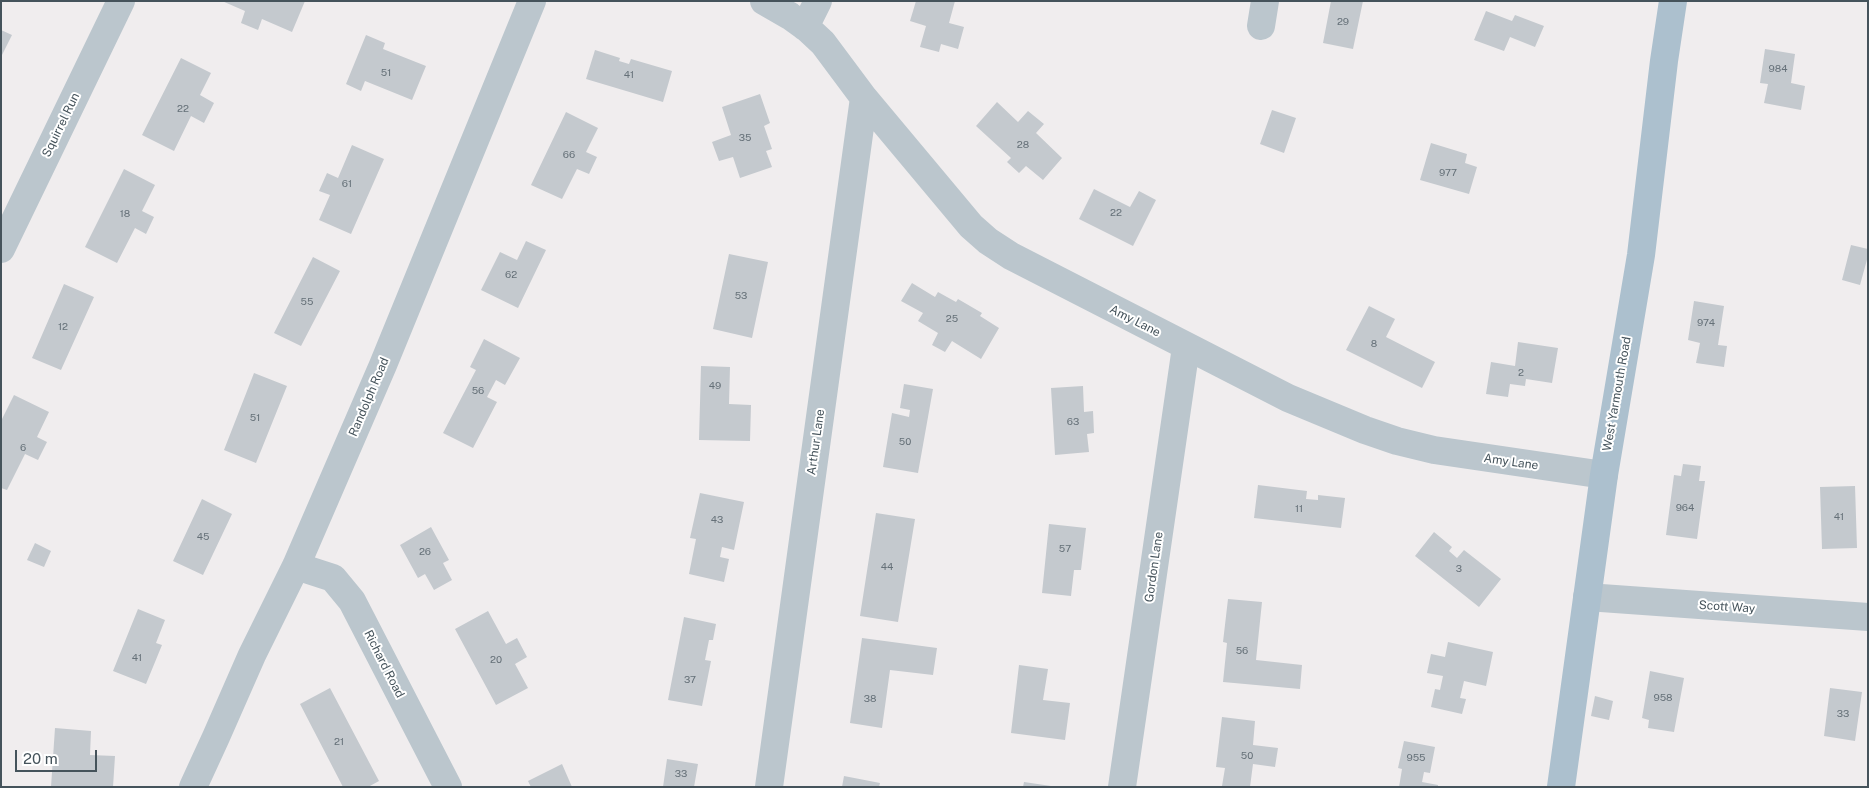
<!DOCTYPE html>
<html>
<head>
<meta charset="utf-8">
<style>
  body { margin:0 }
  #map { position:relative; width:1869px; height:788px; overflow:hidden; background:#f0edee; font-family:"Public Sans",sans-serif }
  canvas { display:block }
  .frame { position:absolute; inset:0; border:2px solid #45535b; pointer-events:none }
  .scale { position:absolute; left:15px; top:750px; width:82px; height:22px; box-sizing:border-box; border:2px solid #45535b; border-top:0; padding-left:6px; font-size:15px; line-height:18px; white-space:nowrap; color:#45535b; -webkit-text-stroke:4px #fff; paint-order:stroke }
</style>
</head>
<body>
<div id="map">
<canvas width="1869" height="788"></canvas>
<div class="frame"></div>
<div class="scale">20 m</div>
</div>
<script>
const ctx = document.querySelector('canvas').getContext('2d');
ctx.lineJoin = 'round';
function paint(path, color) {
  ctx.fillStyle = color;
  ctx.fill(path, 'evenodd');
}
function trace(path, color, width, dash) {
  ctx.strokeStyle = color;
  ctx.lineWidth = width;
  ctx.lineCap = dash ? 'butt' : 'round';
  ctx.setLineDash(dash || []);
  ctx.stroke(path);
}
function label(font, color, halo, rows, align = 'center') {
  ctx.font = font + ' "Public Sans",sans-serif';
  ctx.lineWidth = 4;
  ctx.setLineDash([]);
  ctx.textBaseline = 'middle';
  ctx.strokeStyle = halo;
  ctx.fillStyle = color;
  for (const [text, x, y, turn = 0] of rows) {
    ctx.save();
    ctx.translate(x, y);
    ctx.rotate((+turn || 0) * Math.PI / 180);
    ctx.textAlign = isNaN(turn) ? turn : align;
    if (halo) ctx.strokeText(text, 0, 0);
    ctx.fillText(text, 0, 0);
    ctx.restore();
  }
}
paint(new Path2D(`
  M222,1h83l-13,31 -30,-13 -4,11 -17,-7 4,-12z
  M916,1h39l-6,22 15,4 -6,22 -17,-5 -2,8 -19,-5 6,-21 -16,-5z
  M1331,1h32l-10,48 -30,-6z
  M1486,11l26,10 3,-6 29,11 -9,21 -25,-10 -6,14 -30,-11z
  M1,30l11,5 -11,22z
  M366,35l19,8 -2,6 43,17 -14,34 -47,-19 -4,10 -15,-7z
  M1765,49l30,5 -4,29 14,3 -4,24 -37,-7 4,-19 -8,-1z
  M595,50l25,8 -1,3 10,3 2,-5 41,12 -9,31 -77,-23z
  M181,58l30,15 -11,22 14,8 -10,20 -13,-7 -17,35 -32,-16z
  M760,94l10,29 -6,3 8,23 -6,2 6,16 -32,11 -7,-21 -14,4 -7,-19 19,-7 -9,-28z
  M997,102l21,20 10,-11 16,13 -8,9 26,25 -19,22 -17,-14 -7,7 -12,-11 4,-4 -35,-32z
  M1272,110l24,8 -12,35 -24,-9z
  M566,112l32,16 -12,24 11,5 -8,17 -12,-5 -15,30 -31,-14z
  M1431,143l36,11 -2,9 12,4 -8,27 -49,-14z
  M352,145l32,14 -33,75 -32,-14 11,-25 -11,-4 8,-18 11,5z
  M124,169l31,16 -13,26 12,6 -8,17 -11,-6 -18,35 -32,-16z
  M1094,189l36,18 9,-16 17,9 -23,46 -54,-27z
  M526,241l20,9 -28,58 -37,-18 19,-38 17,8z
  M1851,245l17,4v7l-8,29 -18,-5z
  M729,254l39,8 -16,76 -39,-9z
  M313,257l27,14 -39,75 -27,-13z
  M912,283l23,14 3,-5 18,10 2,-3 24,14 -2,3 19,12 -18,31 -29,-18 -7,11 -13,-7 6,-12 -20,-12 5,-8 -22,-12z
  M64,284l30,13 -33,73 -29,-12z
  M1694,301l30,5 -6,39 9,1 -3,21 -28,-4 4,-20 -12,-3z
  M1369,306l26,13 -9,18 49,25 -13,26 -76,-38z
  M484,339l36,19 -15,27 -9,-5 -9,17 10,5 -24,46 -30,-15 33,-63 -6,-3z
  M1518,342l40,6 -6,35 -26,-4 -1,7 -15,-2 -2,13 -22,-3 5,-32 24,4z
  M701,366l29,1 -1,37 22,1 -1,36 -51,-1z
  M254,373l33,13 -31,77 -32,-13z
  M904,384l29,5 -15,84 -35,-6 9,-54 17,4 1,-7 -10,-2z
  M1083,386l1,26 9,-1 1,22 -7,1 2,18 -34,3 -4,-67z
  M14,395l35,17 -12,25 10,5 -9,18 -13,-6 -18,36 -6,-2v-67z
  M1683,464l18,2 -2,15h6l-8,58 -31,-4 8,-60 7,1z
  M1258,485l49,6 -1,8 12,1v-5l27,3 -4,30 -87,-10z
  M1855,486l2,62 -35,1 -2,-62z
  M700,493l44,9 -10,48 -12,-3 -2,10 9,2 -5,23 -35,-8 7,-35 -6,-1z
  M202,499l30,15 -29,61 -30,-14z
  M876,513l39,6 -17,103 -38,-6z
  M1049,524l37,4 -5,42h-7l-3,26 -29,-3z
  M431,527l18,33 -6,3 9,17 -18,10 -9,-16 -7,4 -18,-33z
  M1434,532l18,15 -3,4 8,7 7,-8 37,29 -22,28 -64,-51z
  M35,543l16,8 -7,16 -17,-7z
  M1228,599l34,3 -6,58 46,5 -2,24 -77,-7 4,-39 -4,-1z
  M138,609l27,11 -9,23 6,2 -16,39 -33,-13z
  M488,611l18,33 11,-6 10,19 -12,7 13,24 -32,17 -41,-76z
  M684,617l32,7 -3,16h-4l-4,20 6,1 -9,45 -34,-6z
  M862,638l75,10 -4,27 -43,-5 -8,58 -32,-5z
  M1448,642l45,10 -7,34 -22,-5 -4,17 6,1 -4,15 -31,-7 4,-18 5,1 3,-14 -16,-3 4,-19 14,3z
  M1019,665l29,4 -5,31 27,3 -5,37 -54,-7z
  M1650,671l34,7 -10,54 -26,-4 1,-8 -7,-2z
  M330,688l49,93 -11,6h-25l-43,-83z
  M1830,688l32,4 -7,49 -31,-5z
  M1595,696l18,5 -4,19 -18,-4z
  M1222,717l33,4 -2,24 25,3 -3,19 -22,-3 -3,23 -28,-1 3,-18 -9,-1z
  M55,728l36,3 -1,24 25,1 -2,31h-62z
  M1404,741l31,6 -5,26 -6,-1 -2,10 16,3v2h-39l3,-18 -4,-1z
  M667,759l31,5 -4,23h-31z
  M562,764l10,23h-41l-3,-6z
  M844,776l36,7 -1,4h-37z
  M1024,782l27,4v1h-28z`), '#c4c9ce');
trace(new Path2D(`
  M764,1l26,15 18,13 15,14 41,55 107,128 17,15 23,15 277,142 77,32 32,11 37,9 170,25
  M1261,26l4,-25
  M805,27l13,-26
  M1,249l120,-248
  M296,566l37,12 19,23 96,186
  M1587,597l281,20
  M193,787l23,-50 36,-82 44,-89 87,-201 149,-364
  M769,787l95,-689
  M1122,787l64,-440`), '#bbc6cd', 28);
trace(new Path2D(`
  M1561,787l43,-312 37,-220 23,-194 9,-60`), '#acc0ce', 28);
label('10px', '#657078', null, [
  ["29",1343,22],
  ["984",1778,69],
  ["51",386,73],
  ["41",629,75],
  ["22",183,109],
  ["35",745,138],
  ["28",1023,145],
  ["66",569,155],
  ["977",1448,173],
  ["61",347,184],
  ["22",1116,213],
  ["18",125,214],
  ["62",511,275],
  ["53",741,296],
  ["55",307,302],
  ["25",952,319],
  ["974",1706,323],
  ["12",63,327],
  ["8",1374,344],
  ["2",1521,373],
  ["49",715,386],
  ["56",478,391],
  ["51",255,418],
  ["63",1073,422],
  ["50",905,442],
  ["6",23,448],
  ["964",1685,508],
  ["11",1299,509],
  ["41",1839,517],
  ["43",717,520],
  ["45",203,537],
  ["57",1065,549],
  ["26",425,552],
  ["44",887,567],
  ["3",1459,569],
  ["56",1242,651],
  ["41",137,658],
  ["20",496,660],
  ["37",690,680],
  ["958",1663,698],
  ["38",870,699],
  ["33",1843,714],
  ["21",339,742],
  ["50",1247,756],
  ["955",1416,758],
  ["33",681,774]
]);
label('12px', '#45535b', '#fff', [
  ["Squirrel Run",61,125,-64],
  ["Amy Lane",1135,321,27],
  ["West Yarmouth Road",1617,394,-80],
  ["Randolph Road",369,397,-67],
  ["Arthur Lane",816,442,-82],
  ["Amy Lane",1511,462,8],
  ["Gordon Lane",1154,567,-82],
  ["Scott Way",1727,607,4],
  ["Richard Road",384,664,63]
]);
</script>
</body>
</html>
